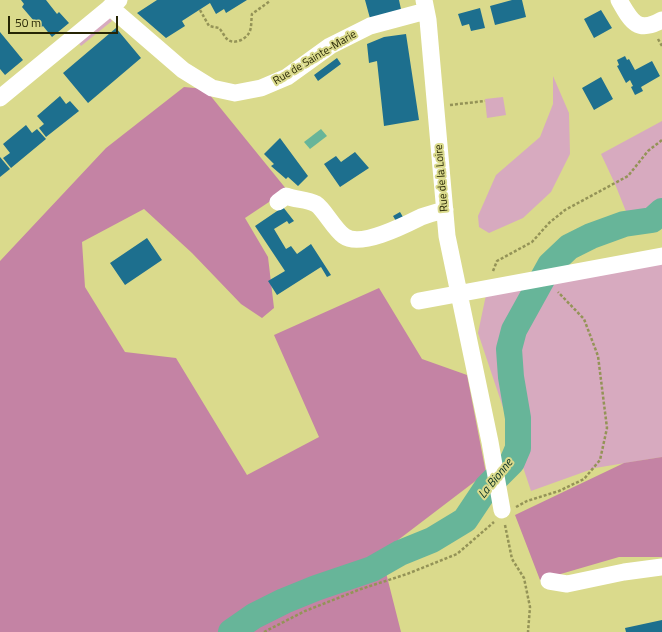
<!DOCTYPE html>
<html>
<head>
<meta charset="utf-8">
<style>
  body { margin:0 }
  #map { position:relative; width:662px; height:632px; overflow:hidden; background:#dada8c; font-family:"Titillium Web",sans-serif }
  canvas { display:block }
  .scale { position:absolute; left:8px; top:16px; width:110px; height:18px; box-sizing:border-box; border:2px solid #262504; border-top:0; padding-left:5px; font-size:12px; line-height:14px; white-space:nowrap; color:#262504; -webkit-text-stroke:3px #dada8c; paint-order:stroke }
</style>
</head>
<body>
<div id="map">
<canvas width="662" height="632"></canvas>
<div class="scale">50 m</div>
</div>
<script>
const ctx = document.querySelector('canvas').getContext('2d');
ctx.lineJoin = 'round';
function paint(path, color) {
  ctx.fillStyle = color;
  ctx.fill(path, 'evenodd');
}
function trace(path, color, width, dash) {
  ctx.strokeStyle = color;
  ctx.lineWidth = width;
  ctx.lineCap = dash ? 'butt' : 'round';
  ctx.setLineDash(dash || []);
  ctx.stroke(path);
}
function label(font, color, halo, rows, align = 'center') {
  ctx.font = font + ' "Titillium Web",sans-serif';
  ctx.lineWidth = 4;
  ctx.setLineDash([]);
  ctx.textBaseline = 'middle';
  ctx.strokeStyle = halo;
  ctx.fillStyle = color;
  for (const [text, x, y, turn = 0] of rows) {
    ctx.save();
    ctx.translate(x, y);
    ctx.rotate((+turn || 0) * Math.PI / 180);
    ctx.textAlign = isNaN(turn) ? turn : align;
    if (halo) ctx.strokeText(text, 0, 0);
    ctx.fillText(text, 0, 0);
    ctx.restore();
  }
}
paint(new Path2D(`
  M109,17l3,4 -31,25 -3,-4z
  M553,76l16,37 1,41 -19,38 -28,26 -34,15 -10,-6 -1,-11 18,-41 44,-38 13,-33z
  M503,97l3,18 -19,3 -2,-19z
  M662,121v88l-33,10 -14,-35 -14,-30z
  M662,261v196l-67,11 -64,23 -53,-158 8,-38z`), '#d7aabf');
paint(new Path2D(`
  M184,87l21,2 82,101 -42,28 23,39 6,51 -12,10 -21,-14 -49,-51 -48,-44 -62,33 3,45 40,65 51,6 71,117 72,-38 -45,-102 105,-47 43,71 45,16 19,98 -105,80 20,79h-401v-371l106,-113z
  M662,457v100h-43l-79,23 -25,-65 109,-52z`), '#c483a4');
paint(new Path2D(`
  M321,129l6,7 -17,13 -6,-7z`), '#67b599');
trace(new Path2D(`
  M231,632l23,-16 30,-15 32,-13 56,-19 28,-16 32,-13 33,-20 22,-33 25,-25 6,-14v-30l-7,-41 -2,-28 5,-19 36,-65 19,-18 22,-11 33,-12 28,-4 10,-9`), '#67b599', 26);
paint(new Path2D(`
  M21,0h25l11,14 2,-2 10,11 -17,14 -9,-11 -3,2 -18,-21 2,-3z
  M157,0h90l-21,13 -2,-4 -8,5 -6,-11 -28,18 3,5 -19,12 -29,-25z
  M365,0h34l3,14 -31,8z
  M512,0h10l4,17 -31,8 -5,-19z
  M480,8l5,20 -14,3 -2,-7 -7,2 -4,-12z
  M601,10l11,18 -18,10 -10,-19z
  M116,28l25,30 -53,45 -25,-30z
  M0,32l23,28 -18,15 -5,-6z
  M406,34l13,86 -35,6 -7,-65 -8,2 -2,-19 17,-7z
  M625,56l2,4 2,-1 6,11 17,-9 8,15 -19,11 2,4 -8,4 -4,-8 2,-1 -3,-6 -4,3 -9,-17 2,-1 -2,-5z
  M337,58l4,6 -23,17 -4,-6z
  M601,77l12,22 -19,11 -12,-22z
  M60,96l6,8 4,-3 9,10 -33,26 -7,-9 5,-4 -7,-8z
  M26,125l6,8 5,-4 9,10 -35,29 -8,-10 7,-5 -7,-9z
  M280,138l28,38 -10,10 -10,-9 -2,2 -15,-13 3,-2 -10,-10z
  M355,152l14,16 -29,19 -16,-23 12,-8 5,6z
  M0,157l10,12 -10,8z
  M283,207l11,14 -5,3 -2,-3 -13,8 12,20 5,-3 6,8 14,-10 20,31 -4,2 -6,-10 -44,28 -9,-14 17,-10 -30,-45z
  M400,212l3,5 -7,4 -3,-5z
  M147,238l15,22 -37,25 -15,-22z
  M662,620v12h-36l-1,-4z`), '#1d6f8e');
trace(new Path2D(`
  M200,10l9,16 10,2c3,3 5,8 8,11 6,6 18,1 22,-6 3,-5 2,-14 3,-19l18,-13
  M658,39l4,7
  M450,105l35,-4
  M493,271l4,-10 35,-19 17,-19 16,-13 63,-34 20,-25 14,-11
  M516,507l11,-6 32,-10 25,-12 16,-19 7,-32 -9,-72 -14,-37 -26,-27
  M505,525l7,34 12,19 6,29 -2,25
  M264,632l41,-21 56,-22 46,-15 50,-20 37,-32`), '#949357', 2.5, [3, 2]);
trace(new Path2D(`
  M424,0l4,20 19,216 43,206 12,68
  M619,0c12,21 18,34 43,20
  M110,7l73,63 29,18 23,5 26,-5 26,-11 43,-31 40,-20 56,-15
  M0,98l119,-98
  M278,202l8,-6c10,4 21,3 30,8 8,5 18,25 28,32 16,12 61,-11 77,-19 8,-3 16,-5 24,-7
  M419,301l243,-45
  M549,581l18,3 57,-12 38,-5`), '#fff', 17);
label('11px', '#262504', '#dada8c', [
  ["Rue de Sainte-Marie",315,58,-31],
  ["Rue de la Loire",442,178,-95]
]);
label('italic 12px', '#0b3125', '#dada8c', [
  ["La Bionne",496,479,-51]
]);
</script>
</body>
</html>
